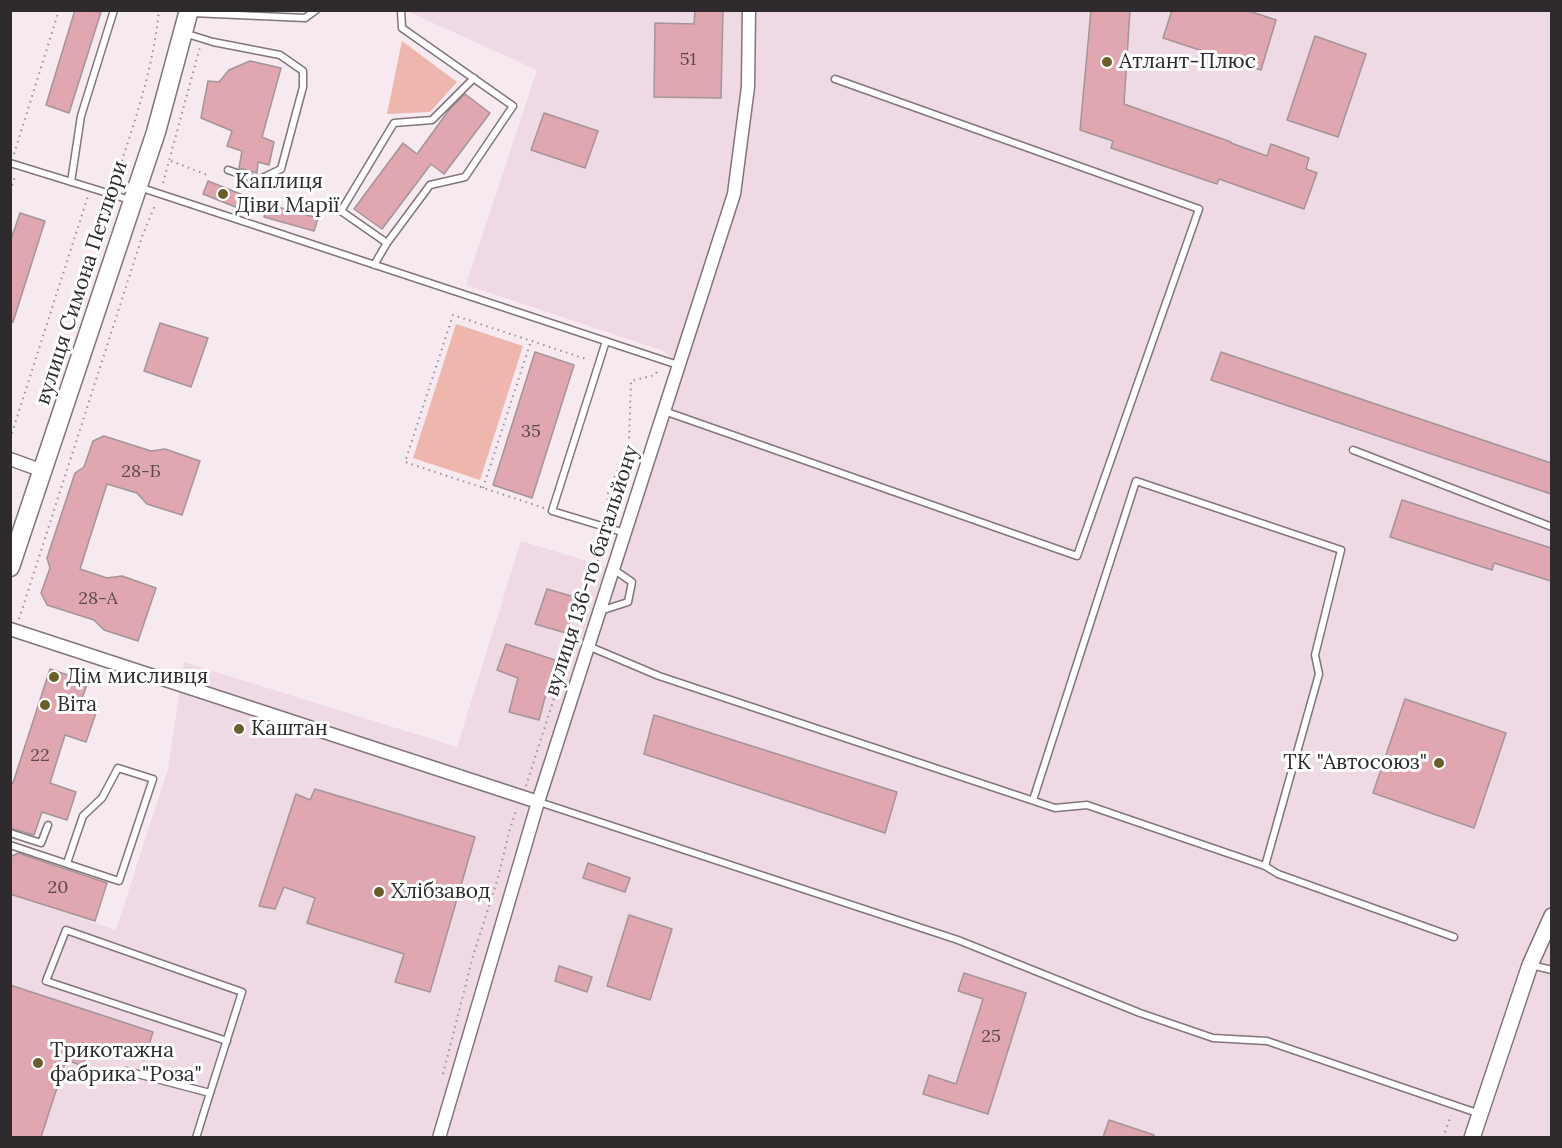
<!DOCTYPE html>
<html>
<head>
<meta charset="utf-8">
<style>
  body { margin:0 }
  #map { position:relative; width:1562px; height:1148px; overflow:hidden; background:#f6e9f0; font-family:Lora,serif }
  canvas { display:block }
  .frame { position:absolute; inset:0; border:12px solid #2f2a2d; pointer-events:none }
</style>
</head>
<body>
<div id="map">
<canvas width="1562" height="1148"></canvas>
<div class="frame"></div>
</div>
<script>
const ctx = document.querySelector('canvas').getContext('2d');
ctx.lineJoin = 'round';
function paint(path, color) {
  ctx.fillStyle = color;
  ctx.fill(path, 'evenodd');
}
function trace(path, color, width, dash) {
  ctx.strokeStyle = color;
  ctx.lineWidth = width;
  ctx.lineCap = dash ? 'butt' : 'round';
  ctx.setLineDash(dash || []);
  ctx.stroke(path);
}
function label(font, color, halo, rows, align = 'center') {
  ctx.font = font + ' Lora,serif';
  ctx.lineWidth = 6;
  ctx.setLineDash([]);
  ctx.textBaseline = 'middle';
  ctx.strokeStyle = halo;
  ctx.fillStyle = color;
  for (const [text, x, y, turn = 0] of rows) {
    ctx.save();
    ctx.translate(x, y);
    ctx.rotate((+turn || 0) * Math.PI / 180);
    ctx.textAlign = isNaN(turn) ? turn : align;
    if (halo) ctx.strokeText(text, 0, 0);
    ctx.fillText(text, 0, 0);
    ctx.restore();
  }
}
paint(new Path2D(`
  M411,11h1140v1126l-1540,1v-243l105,35 52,-161 16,-107 273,85 64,-206 92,28 65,-204 -14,-14 -198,-66 71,-215 -126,-57z`), '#eed9e4');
paint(new Path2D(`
  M402,41l55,41 -27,30 -43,2z
  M456,324l67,22 -43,134 -67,-22z`), '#efb6ad');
const building = new Path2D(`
  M75,10l26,2 -32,101 -23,-8z
  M695,10h28l-2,88 -67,-1 1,-74 39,1z
  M1091,10h39l-6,94 107,38v1l36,13 4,-12 38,14 -3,11 11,4 -13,36 -85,-30 -2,5 -106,-36 2,-7 -33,-11z
  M1172,10h74l30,10 -15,50 -98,-32z
  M1315,36l51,18 -28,83 -51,-17z
  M250,61l31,7 -19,69 12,5 -5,23 -11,-3 -1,11 -18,-5 3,-17 -15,-5 5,-15 -31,-13 7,-37 11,1 10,-12z
  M465,94l25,19 -46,61 -13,-10 -49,65 -28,-20 49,-66 14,11 32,-44z
  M544,113l54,18 -13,37 -54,-18z
  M208,181l35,14 -5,13 -35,-14z
  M267,204l51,14 -4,13 -50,-14z
  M20,213l25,8 -32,101h-3v-80z
  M160,323l48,15 -17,49 -47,-16z
  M535,352l39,13 -42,133 -39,-13z
  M1221,352l330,111v31l-340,-114z
  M104,436l47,15 14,-2 35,12 -18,54 -35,-11 -10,-11 -30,-9 -27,85 27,9 15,-2 34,12 -18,53 -34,-11 -10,-10 -47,-15 -6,-12 9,-25 -3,-10 28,-85 9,-6 9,-26z
  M1402,500l149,48v33l-57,-18 -2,7 -102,-33z
  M547,589l31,9 -12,35 -31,-9z
  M506,644l49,16 -16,60 -30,-8 9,-34 -21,-8z
  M50,669l38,13 -7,19 17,6 -12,35 -21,-7 -15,48 26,9 -9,28 -25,-8 -8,23 -24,-7v-46l3,1z
  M1405,699l101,34 -32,95 -101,-35z
  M654,715l243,77 -12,41 -241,-79z
  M315,789l160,48 -45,155 -35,-10 9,-28 -97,-31 8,-25 -31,-11 -9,22 -16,-3 37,-112 14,6z
  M18,853l89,30 -12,38 -85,-27v-37z
  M588,863l42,15 -5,14 -42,-14z
  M629,915l43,14 -22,71 -43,-14z
  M559,966l33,11 -5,15 -32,-11z
  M964,973l62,20 -38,121 -65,-20 6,-19 27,9 27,-85 -25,-8z
  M10,985l143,47 -9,28 -24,-8 -2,6 -29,-10 -6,18 -17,-6 -25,77h-31z
  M1109,1120l45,15v2h-51z`);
paint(building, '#e0a7b1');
trace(building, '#a39497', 1.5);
const service = new Path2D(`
  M192,13l113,5 11,-8
  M184,33l29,9 67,13 23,16v16l-22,82 -23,11 -30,-10
  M10,163l120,37
  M71,182l10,-66 33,-106
  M139,187l539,178
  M387,243l-46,-32 53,-88 38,-3 42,-42
  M374,265l13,-22 43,-58 35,-8 48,-71 -111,-78 -1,-18
  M606,341l-54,170 73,22
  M664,411l413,145 122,-347 -364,-130
  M1353,450l199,77
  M600,611l28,-9 4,-20 -19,-13
  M588,646l71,30 396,132 32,-3 178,61 13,8 176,63
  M1033,800l103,-319 205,69 -26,105 4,19 -54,192
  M539,802l419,138 182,73 73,25 54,3 213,73
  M10,833l31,10 7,-18
  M10,845l109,36 34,-102 -35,-11 -16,30 -19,18 -16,47
  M1531,965l21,5
  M126,1071l84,22
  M196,1138c15,-49 31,-98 46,-146l-176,-62 -20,51 181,60`);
const minor = new Path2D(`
  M10,459l33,12
  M10,629l528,173
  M439,1138l99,-336 196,-608 14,-107 1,-77`);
const tertiary = new Path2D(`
  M1472,1138l58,-173 22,-49`);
const secondary = new Path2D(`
  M10,567l146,-435 33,-122`);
trace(service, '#81757b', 9);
trace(minor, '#81757b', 15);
trace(tertiary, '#81757b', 18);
trace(secondary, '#81757b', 21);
trace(new Path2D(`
  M14,154l45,-144
  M171,161l39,15
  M163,183l37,-136
  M114,184c19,-57 39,-113 45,-174
  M10,191l6,-17
  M10,439l78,-243
  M483,488l48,-147
  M544,508l-139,-46 48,-147 136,45
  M606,518l2,-25 21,-51 2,-61 24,-6 3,-5
  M595,579v-8l9,-33
  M19,619l124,-385 13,-31
  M526,786l46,-144 8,-15
  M443,1074l30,-118 24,-75 13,-52 7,-21
  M1443,1138l8,-23`), '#988f94', 2, [1.5, 4.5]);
trace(service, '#fff', 6);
trace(minor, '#fff', 12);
trace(tertiary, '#fff', 15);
trace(secondary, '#fff', 18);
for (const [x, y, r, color] of [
  [1107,62,6,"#6c5e2b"],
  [223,194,6,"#6c5e2b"],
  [54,677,6,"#6c5e2b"],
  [45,705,6,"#6c5e2b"],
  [239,729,6,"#6c5e2b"],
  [1439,763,6,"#6c5e2b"],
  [379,892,6,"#6c5e2b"],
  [38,1063,6,"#6c5e2b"]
]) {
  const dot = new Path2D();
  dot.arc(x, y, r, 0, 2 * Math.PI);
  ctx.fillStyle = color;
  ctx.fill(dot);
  trace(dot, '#fff', 2);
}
label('18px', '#5b494e', null, [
  ["51",688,60],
  ["35",531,432],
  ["28-Б",141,472],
  ["28-А",98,599],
  ["22",40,756],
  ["20",58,888],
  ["25",991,1037]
]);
label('21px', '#2f2a2d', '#fff', [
  ["Атлант-Плюс",1119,62],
  ["Каплиця",235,182],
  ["Діви Марії",235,206],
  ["Дім мисливця",66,677],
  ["Віта",57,705],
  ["Каштан",251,729],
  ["ТК \"Автосоюз\"",1427,763,"right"],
  ["Хлібзавод",391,892],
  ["Трикотажна",50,1051],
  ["фабрика \"Роза\"",50,1075]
], 'left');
label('21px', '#2f2a2d', '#fff', [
  ["вулиця Симона Петлюри",82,283,-72],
  ["вулиця 136-го батальйону",592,571,-72]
]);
</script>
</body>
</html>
